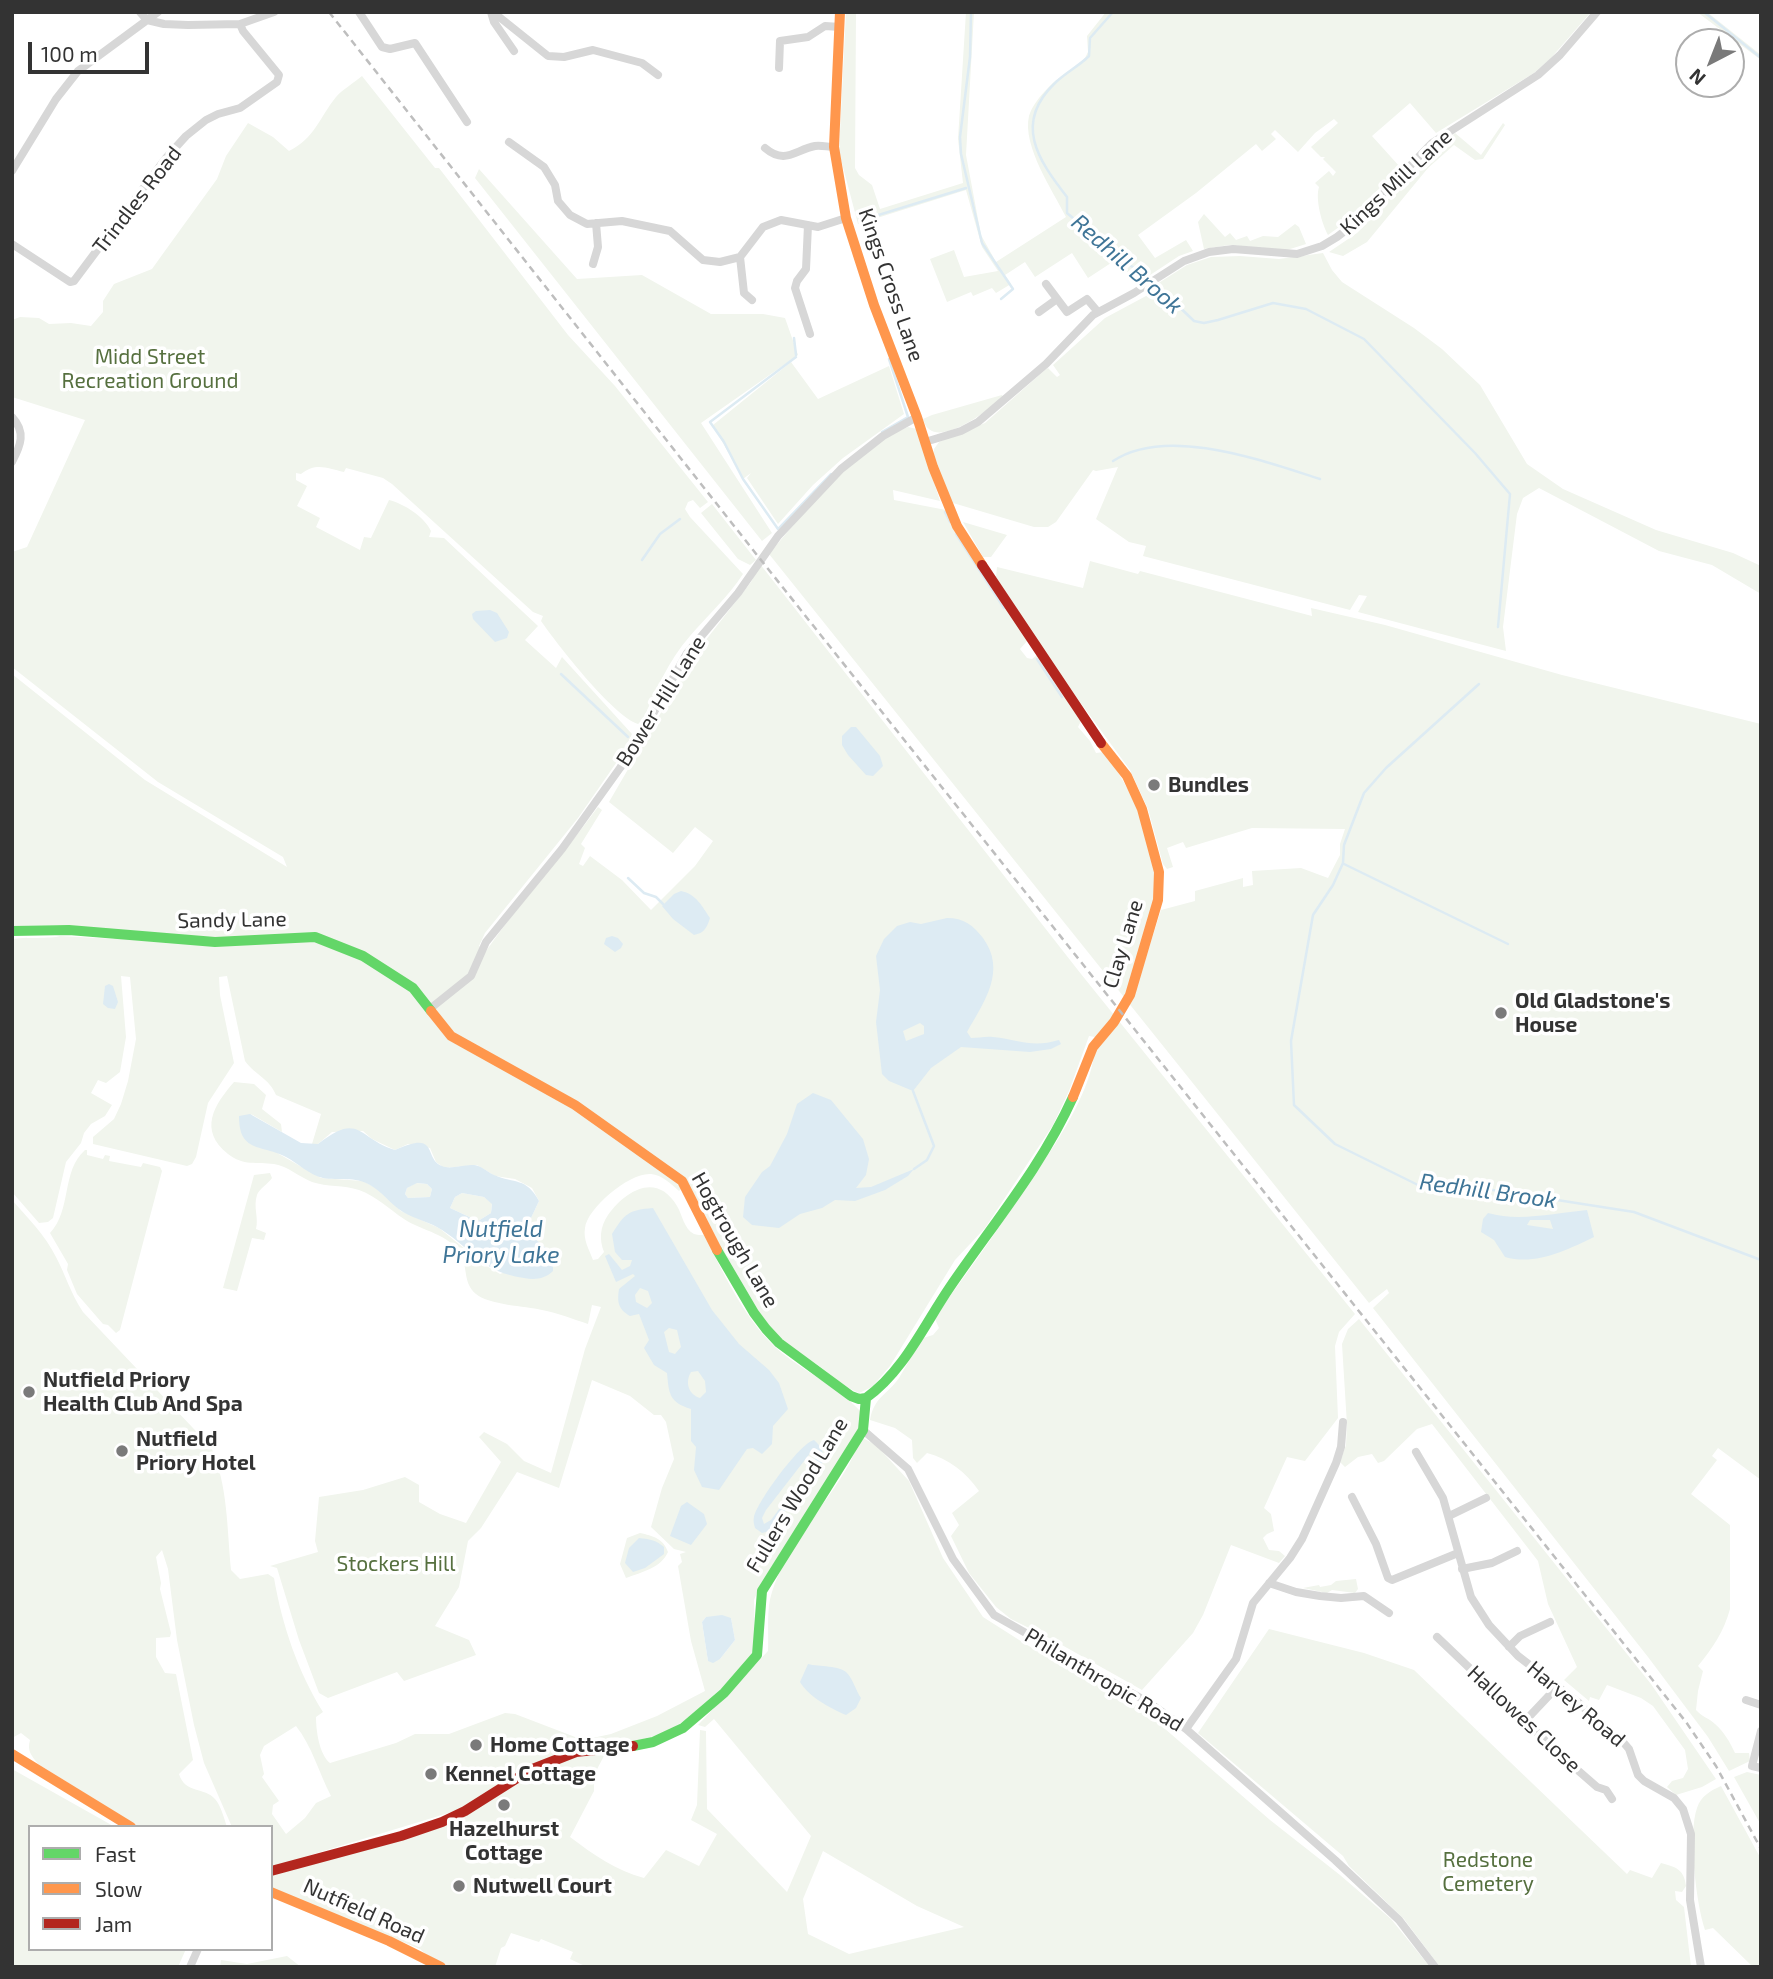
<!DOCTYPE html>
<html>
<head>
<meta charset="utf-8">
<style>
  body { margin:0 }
  #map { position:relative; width:1773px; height:1979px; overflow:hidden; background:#fff; font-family:"Exo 2",sans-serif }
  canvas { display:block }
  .frame { position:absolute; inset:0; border:14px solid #333; pointer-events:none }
  .legend { position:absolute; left:28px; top:1825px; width:245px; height:126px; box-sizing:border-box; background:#fff; border:2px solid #adadad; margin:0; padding:9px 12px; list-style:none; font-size:21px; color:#333 }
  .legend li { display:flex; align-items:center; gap:14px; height:35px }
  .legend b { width:35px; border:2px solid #adadad }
  .north { position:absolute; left:1675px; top:28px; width:70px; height:70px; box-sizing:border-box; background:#fff; border:2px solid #adadad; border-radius:50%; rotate:222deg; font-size:19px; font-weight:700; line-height:28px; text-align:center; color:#333 }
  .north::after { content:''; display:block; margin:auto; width:24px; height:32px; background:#7a7a7a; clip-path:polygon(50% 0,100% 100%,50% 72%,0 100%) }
  .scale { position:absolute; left:28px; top:42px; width:121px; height:32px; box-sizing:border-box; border:4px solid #333; border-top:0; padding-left:9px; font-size:21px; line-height:24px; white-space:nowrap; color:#333; -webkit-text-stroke:5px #fff; paint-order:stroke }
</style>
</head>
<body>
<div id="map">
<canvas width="1773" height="1979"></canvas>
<div class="frame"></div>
<ul class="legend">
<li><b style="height:9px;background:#63d668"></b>Fast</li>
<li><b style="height:9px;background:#ff974d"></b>Slow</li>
<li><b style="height:9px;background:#b3261e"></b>Jam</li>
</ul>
<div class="north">N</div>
<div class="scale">100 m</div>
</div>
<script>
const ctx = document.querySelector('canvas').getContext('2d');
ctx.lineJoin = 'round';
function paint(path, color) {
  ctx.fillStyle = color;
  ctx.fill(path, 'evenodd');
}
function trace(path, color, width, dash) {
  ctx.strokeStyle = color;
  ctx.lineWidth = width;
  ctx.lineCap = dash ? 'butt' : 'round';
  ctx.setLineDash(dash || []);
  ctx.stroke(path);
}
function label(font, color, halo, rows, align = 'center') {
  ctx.font = font + ' "Exo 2",sans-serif';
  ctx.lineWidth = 7;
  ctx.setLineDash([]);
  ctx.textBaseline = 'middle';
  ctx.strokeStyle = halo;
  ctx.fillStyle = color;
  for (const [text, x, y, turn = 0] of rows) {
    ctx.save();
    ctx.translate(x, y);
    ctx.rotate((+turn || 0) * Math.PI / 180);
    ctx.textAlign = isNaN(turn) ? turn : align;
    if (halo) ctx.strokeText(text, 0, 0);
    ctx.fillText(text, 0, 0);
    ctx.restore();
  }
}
paint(new Path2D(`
  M846,12h17l-7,1 -1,155 4,7 13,10 8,24 83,-26 -5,-44 8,-127h8l-8,143 15,80 15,27 70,-45c-13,-26 -44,-71 -37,-101 3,-10 11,-20 18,-27 11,-13 27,-19 38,-31l3,-6 -1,-16 19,-24h485l-40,46 -17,15 -98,60 -26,-30 -38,33 28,31 -50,52 -22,16c-6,-11 -13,-36 -9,-48l-4,-4 14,-12 4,5 3,-4 -13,-13 2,-2h-4l-10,-10 27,-24 -4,-4 -19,14 -17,19 -23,-22 -4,4 5,5 -14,12 -6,-7 -60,49 -58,42 17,23 31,-18 7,11 -14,5 -41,27 -11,-11 -16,-9 -23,15 -16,-25 -37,24 -10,-15 -20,13 6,9 -15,9 -4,-5 -19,8 -2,-4 -24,10 -17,-43 24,-9 10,27 34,-6 -16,-24 -16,-57 -108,34 -19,-72z
  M1697,12h10l54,43v5z
  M362,76l73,92h4l129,167 47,51 93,116 -8,6 -7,-8 -5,2 -3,7 5,8 53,57c-15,23 -35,41 -53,62 -22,25 -34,54 -47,84l-5,4c-25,-8 -81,-80 -97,-103l2,-5 -10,-4 -141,-128 -9,-6 -37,-10 -2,4c-17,-4 -28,-10 -43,2l-5,-1v7l11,6 -10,20 23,12 -4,9 44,23 4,-13 7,1 18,-38c15,4 35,16 42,31l-2,6 15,1 94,88 -13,14 31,28 6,-11 70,77 -9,19 -45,65 -93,115 -6,13 7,5c35,-50 76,-95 112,-144l4,3 -21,34 4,4 -6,16 4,2 7,-10 32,24 29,30 44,-44 18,-25 -18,-14 -22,26 -64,-51 86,-148 56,-72 9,-18 321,410 274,340 -16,18 -4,14 3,72 -33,43 -18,-4 -23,51 7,6 3,17 -7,3 -4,4 6,12 10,1 6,5 -6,7 -48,-18 -28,70 -10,18 -51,57 -89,-50 -42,-21 -15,-12 -27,-34 -18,-37 8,-11 -7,-12 27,-22c-13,-19 -30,-32 -52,-38l-10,10 -4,-5 -1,-18 -17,-12 -25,-8c4,-23 17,-25 29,-42 8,-13 15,-27 24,-40l10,-3 6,-7 -4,-9 10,-16c26,-35 51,-71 75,-107 28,-41 78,-107 75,-159l-6,-1 -20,55 -16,34 -68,103 -30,32 -65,106 -18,21 -13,6c-17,-7 -26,-17 -40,-27 -13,-10 -28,-17 -40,-29 -38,-35 -63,-107 -91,-153l-9,7c-8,-7 -17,-16 -28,-17 -21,-2 -64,34 -66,54 -2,12 4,21 8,32l5,-1 6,-7c-5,-13 -4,-25 4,-37 18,-25 49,-43 69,-9 5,8 7,23 17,28 2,1 8,1 10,1 21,41 42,88 78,118 26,21 57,34 79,59l1,10 -22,39 -79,122 -7,17 1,44 -2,13 -15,17 -53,46 -19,13 -47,12 -45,3 -119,63 -184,56v-40h-39l-28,-64 -10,-38 -17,-85 -9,-71 -6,-19 -6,7 5,26 -1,6 11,44 -1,4 -14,1v19l9,16 11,1 17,86 -14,14c6,20 26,13 36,25 6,7 9,19 12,28h-88l-101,-63c-7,-9 -11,-13 -8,-24l-9,-7 -9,5v-538c16,18 33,35 44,57 10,19 14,35 27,55l128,135c17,38 16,82 20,123l9,9 28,-5 6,4c8,47 24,94 49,134l-7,5c0,13 3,37 14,46l66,-20 19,-9h34l56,-21 10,1 68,26 28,-6 46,-18 48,-25 -14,-50 -13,-75 4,-4 -2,-8 6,-2 -12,-3 -23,-22 11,-39 12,-29 -8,-37 -5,-7h-7l-24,-19 -38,-16 -33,108 -42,-16 -36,56 -13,13 -9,46 -24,39 34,14 7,15 -72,26 -7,-9 -69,26 -9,-5 -20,-53 -22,-72 -7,-2 48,-14 -3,-11 4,-44 44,-7 42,-13 14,8v17l21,12 26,9 35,-61 -22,-25 5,-5 23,12 17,17 27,12 34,-124 16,-42 -9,-2 -4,19c-15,-5 -30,-11 -46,-14 -17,-4 -53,-5 -66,-16 -13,-11 -8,-25 -15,-39 -11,-21 -39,-24 -57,-36 -15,-10 -28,-23 -45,-29 -15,-5 -32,-3 -47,-8 -13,-5 -24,-16 -38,-18 -17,-2 -31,2 -46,-10 -30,-24 -14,-49 6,-72l20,2 12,11 -4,14 19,15 1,8 -31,-18 28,40 42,24 42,3 17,9 21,21 38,17 46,37 15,9 53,-20 -25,-21 3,-15 8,-17 -7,-13 -17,-9 -20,-3 -18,-11 -33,3 -8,-6 -6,-14 -22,-4 -13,6 -23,-11 -9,-8 -31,1 -14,12h-6l9,-30 -45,-19c-7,-17 -20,-19 -31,-34l-18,-85 -8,1 1,18 14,68 -26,40 -12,54 -4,7 -5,2 -94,-22v-7l21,-18 7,-15 7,-23 8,-42 -6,-62 -9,-1 5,61 -6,35 -14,11 -8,-3 -7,13 21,12 -7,11 -14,8 -7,9 -3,10 -15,19 -13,56 -5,4 -9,1 -27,-31v-253c12,-2 40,0 48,-3l56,3 -23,-11 -37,-3 -44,1v-252l133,106 142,87 -4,-10 -125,-75 -146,-115v-115l15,-5 58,-127 -73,-23v-77l8,-3 19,1 10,6 22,-1 20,3 12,-14v-11l11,-17 38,-15 10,-14 55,-76 9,-23 22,-33 25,14 16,14c26,-13 30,-33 47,-54 7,-8 18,-14 26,-21zM706,1617l25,1 4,22 -15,19 -12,2 -6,-39zM296,1726c16,20 23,47 35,70l-15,7 -11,15 -19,16 -14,-20 1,-9 6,-4 -17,-24 2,-3 -4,-19 4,-9z
  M1503,123l2,2 -22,34 -8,1 -21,-15 -26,23 -61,74 -24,14 -14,-4 28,-19 63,-68 35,-32 26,22z
  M479,169l98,110 65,-4 69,39h52l22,4 13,37 -97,68 71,110 -10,8 -287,-363z
  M1204,214l21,23 5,-4 6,7 11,-4 3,5 13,-5 15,1 17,-13 4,3 7,17 -19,6 -58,-5 -25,4 -6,-27z
  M1323,253l9,17 10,12 72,46 28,21 38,36 47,79 36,25 93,41 77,23 28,13v28l-49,-29 -53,-14 -120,-63 -16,10 -6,16 -14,113 3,24 -148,-39 9,-16 -8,-1 -9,15 -207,-54 3,-10 -17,-4 -33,-23 22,-52 -22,4 -3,-1 -37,52 -8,5h-14l-81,-24 -20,-46 1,-8 5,-7 46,-19 60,-53 3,-2 9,9 3,-2 -7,-10 52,-47 41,-22 12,-10 -1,-2 30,-19 24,-8 29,-1 39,3z
  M791,362l27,37 71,-33 15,48 -61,44 -30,27 -35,39 -31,-46 4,-5 -8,6 -30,-54z
  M1002,395l1,2c-15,14 -71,57 -80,22l9,-4z
  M908,427l9,2 23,72 -47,-11 1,10 52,10 82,130 -8,9 7,9 5,1 5,-4 44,66 -3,6 12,14 6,12 8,-1c28,38 51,86 51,135 0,25 -10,60 -14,86l20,-63 34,-9v-10l48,-13v9l10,-2 -1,-14 49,-3 27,10 12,-23v-11l5,-15 -93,-1 -66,20 -3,-6 -16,6 6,19 -6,2 -4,-5 -15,-55 -18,-39 -75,-102 -59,-91 1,-10 86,21 7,-27 48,13 2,-3 172,45 -1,-8 74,17 177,50 199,49v756l-43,-32 -6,8 5,4 -26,34 39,31v84c-6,22 -17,39 -32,57l5,5 -5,20 -2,19c6,7 13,8 19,14 9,8 15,18 20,29h14l1,8 -21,10 -21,-34 -60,-80 -275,-349 16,-15 -2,-4 -18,14 -600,-749c36,-42 87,-108 139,-127z
  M712,504l44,56 -6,5 -12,-6 -37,-46z
  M963,522l44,13 -16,22h-8z
  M85,1150h2v5l16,4 2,-4 5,1 -1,5 32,6 2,-4 17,4 2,4 -42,159 -4,3 -8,-8 -5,-1 -26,-30 -10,-24 1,-6 -18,-31c22,-23 11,-62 35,-83z
  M270,1173l2,5c-4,6 -13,11 -15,17 -4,12 2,23 -1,34l10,4 -2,7 -12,-2 -15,53 -14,-3 31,-113z
  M416,1183l11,1 5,5 -2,8 -22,1 -3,-4 2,-6z
  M462,1193l22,4 8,6 -1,10 -13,8 -28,-13 5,-11z
  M1359,1319l292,365 65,95 -14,8 -26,8 -9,-8 5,-6 11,-3 5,-9 -3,-19 -32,-44 -12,-8 -34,-13 -8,15 -9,-3 -1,4 -25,-21 13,-13 -29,-63 -10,-43 -106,-137 -15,5 -33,32 -6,2 -6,-9 -14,3 -13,10 -5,-5 6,-17 1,-20 -5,-81 6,-15z
  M861,1437l15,8 33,36 34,77 40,59 44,28 114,63 129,112 70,55 51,44 39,48h-843l-17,-8 3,-7 -32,-13 -2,3 -28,-9 -6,13 -4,2 -6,19c-31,0 -51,5 -75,-18l-149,-61v-15l177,-48 87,-52 41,-16 29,-3 -11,21v16l-24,46c24,18 45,33 74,41l22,-28 33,16 18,-32 -26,-14 6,-15 3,-75 6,1 1,78 80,83 24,-56 -97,-117 -9,8 -7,-2 70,-74c1,-18 -2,-42 4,-59 15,-47 52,-84 76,-126 5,-8 8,-19 13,-29zM823,1851l94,55 47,21 -115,27 -41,-20 -5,-35z
  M640,1533c13,3 23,5 28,19 -7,16 -26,20 -42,26l-6,-14 7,-26z
  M1356,1579l2,10 -3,4 -23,-3 -5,3 -24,-5 16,-3 1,2 11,-2 5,-4z
  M1269,1629l95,24 50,17 213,204 3,-4 22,8 9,-15c15,4 23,6 25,23l-4,6 -7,-1 1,9 8,7 7,60h-251l-36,-48 -55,-53 -6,-10 -145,-123z
  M12,1769l103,58h-85v122h156l-8,18h-166z
  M1747,1772l14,3v50l-27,-48z
  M1721,1786l40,73v108h-8l-40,-39 -8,2c-9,-26 -17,-97 -8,-122 4,-12 13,-17 24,-22z
  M287,1956l14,11h-81l1,-7 26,4z`), '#f1f5ed');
paint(new Path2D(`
  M490,610l7,3 12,19 -2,6 -12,4 -22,-23 -1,-5 4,-3z
  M851,727h5l24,29 3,10 -10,10 -7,-1 -18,-20 -6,-10v-9z
  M681,891c15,3 21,15 29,27 -3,10 -6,15 -16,17l-21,-16 -11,-13 12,-12z
  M947,918c17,0 26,7 36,20 24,33 1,64 -16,94l4,6c7,0 15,-2 22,-1 27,3 39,11 66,3l2,4 -10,5 -21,3 -69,-5 -30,21 -18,23 -24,-10 -7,-7 -6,-52 4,-32 -4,-34 8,-17 13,-13 13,-4 11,2zM920,1023l4,3v8l-18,7 -3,-10z
  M612,936l6,2 5,6 -2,4 -6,4 -11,-8 2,-6z
  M109,984l4,2 5,16 -3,7 -7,-1 -5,-4 2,-18z
  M813,1093l18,7 32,39 6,20 -3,16 -10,13 15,-1 43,-18 -6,7 -23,14 -30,11 -20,-1 -13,8 -22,6 -21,14 -27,-3 -9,-8 2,-20 17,-25 8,-6 17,-32 10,-30z
  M250,1114l51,29 17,1c42,-33 39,-6 77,6 45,-21 28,9 47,16 8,4 22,-2 32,-1 8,1 13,7 20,10 21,9 32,2 45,26l-8,17 -3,15 25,21v17c-8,8 -18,9 -29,7 -42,-6 -50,-27 -82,-48 -12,-8 -27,-11 -39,-18 -12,-7 -20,-20 -33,-27 -15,-9 -31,-4 -47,-7 -14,-3 -25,-15 -37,-21 -25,-13 -47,-4 -47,-41zM417,1183l10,1 5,5 -2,8 -22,1 -3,-4 2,-6zM462,1193l22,4 8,7 -1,9 -13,8 -28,-13 5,-11z
  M653,1208l59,102 27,34 30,26 10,13 9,26 -15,17 -1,18 -10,10 -9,-6 -6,1 -28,41 -17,-3 -8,-17 2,-23 -5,-6v-32c-22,-7 -22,-15 -24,-36l-13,-8 -10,-17 5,-8 -10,-26 -9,2c-12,-7 -13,-14 -11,-27l16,-13 -2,-2 -17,8 -11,-26 4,-2 13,16 8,-4 2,-6h-10l-7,-8 -3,-18c13,-21 17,-24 41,-26zM640,1288l8,3 4,12 -5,5 -11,-6 -1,-7zM669,1328l8,2 4,17 -6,7 -6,-2 -5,-20zM698,1371l7,10 1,11 -6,6c-12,-4 -15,-16 -9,-26z
  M1587,1210l7,27c-27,13 -59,29 -89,20l-11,-17 -13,-8 2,-13 5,-6c31,9 67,0 99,-3zM1530,1220h20l3,9 -26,-4z
  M814,1440c9,8 12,15 7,27l-52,64 -7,2 -7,-5c-1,-5 -2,-6 -1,-11 3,-15 46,-74 60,-77zM811,1452l5,2 -1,7 -44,59 -7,4 -2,-6 4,-8z
  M687,1502l17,12 3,10 -16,21 -21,-9 11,-30z
  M639,1538c10,1 17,2 25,9v7l-19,14 -12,4 -8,-9 4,-15z
  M722,1615l9,3 4,22 -15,19 -7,4 -5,-2 -6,-39 4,-5z
  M808,1664c11,3 32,1 39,9 6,6 9,18 14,25l-5,10 -10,7c-16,-7 -37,-18 -46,-33z`), '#ddebf3');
trace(new Path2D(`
  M971,12l-1,45 -10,80 1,17 21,89 31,46 -12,10
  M1113,12l-23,26 -1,18c-10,10 -24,17 -34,27 -42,40 -17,77 12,114v16l31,26 18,19 28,15 50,48 10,2 14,-3 55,-17 33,6 58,30 111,114 35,41 -12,133
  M1704,12l57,46
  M859,221l107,-33
  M794,338l2,17
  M796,357l-86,65 14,20 19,37 35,50 53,-55
  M882,432l26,-15 -19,-58
  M1113,461c54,-36 150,0 207,18
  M945,512l5,10
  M956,534l48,74
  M642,560l18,-26 20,-15
  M1037,659l25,38
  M561,674l67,63
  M1479,684l-93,84 -22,25 -20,52 -1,18 -10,22 -20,30 -22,126 3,64 41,39 83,41 62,3 154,24 127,48
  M1344,864l164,80
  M628,878l16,15 12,4 7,7
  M913,1091l21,55 -7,14 -13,9`), '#ddebf3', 2.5);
trace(new Path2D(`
  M140,12l7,8 17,4 24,1 52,-1 34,-12
  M359,12l23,35 8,2 25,-6 52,79
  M491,12l3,10 20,29
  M493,12l55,44 16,1 29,-7 49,13 16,12
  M779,68l1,-27 28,-4 17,-11 15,1
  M509,142l35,25 11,18 3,16 12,14 17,9 35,-3 48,10 33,29 17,2 20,-5 23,-30 18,-7 37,7 28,-9
  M765,148c20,17 30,2 50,-2 6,-1 13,1 19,1
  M12,171l44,-72 22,-28 80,-59
  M808,225l-2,44 -9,12 -2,7 15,46
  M12,244l58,38 4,-1 92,-123 20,-22 20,-16 12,-6 22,-6 37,-26 2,-7 -36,-44 -3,-7
  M740,257l4,36 8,7
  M593,264l5,-17 -2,-24
  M1046,284l21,28 20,-13 11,13
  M1039,312l18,-13
  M12,417c14,15 9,28 0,45
  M925,442l36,-11 17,-9 68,-58 47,-49 41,-22 50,-32 25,-9 24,-3 64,5 25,-8 15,-9 18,-14 77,-80 106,-68 22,-20 37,-43
  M431,1008l40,-32 15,-34 76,-93 58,-81 20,-31 47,-84 51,-60 40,-57 63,-67 42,-33 34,-19
  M863,1430l45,39 45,90 41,56 157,89 35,25 149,131 64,60 36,47
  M1416,1452l27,46 28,99 18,28 29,31 61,47 33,33 11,6 6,7 9,26 6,6 30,17 9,11 8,25 -1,66 11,67
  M1352,1497l24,47 12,34 4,2 66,-27
  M1449,1516l37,-18
  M1462,1569l30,-6 25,-12
  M1269,1583l27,9 24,4 21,2 23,-2 25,17
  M1437,1637l129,123 31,27 9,3 6,9
  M1509,1647l11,-11 30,-14
  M1746,1700l15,5
  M1525,1721l33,-35
  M1186,1729l50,-70 17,-56 37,-45 12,-19 34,-76 5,-16 2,-25
  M1761,1731l-9,35 9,2
  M190,1967l8,-18`), '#d7d7d7', 8);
trace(new Path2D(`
  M12,931l57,-1 146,12 100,-5 48,19 50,32 18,23
  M717,1250l37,63 12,16 13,14 72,53 8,3 7,-1
  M866,1398c38,-27 58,-73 84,-111 43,-63 92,-121 123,-190
  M633,1746l20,-4 30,-14 41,-35 33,-38 5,-64 101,-161 3,-32`), '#63d668', 10);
trace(new Path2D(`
  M840,12l-6,135 12,71 28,87 43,112 16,50 24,59 25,39
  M431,1011l20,25 124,69 107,76 35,69
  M1073,1097l20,-50 21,-25 16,-27 28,-95 1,-28 -17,-63 -15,-33 -26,-33
  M12,1754l119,73
  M271,1892l118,49 52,26`), '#ff974d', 10);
trace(new Path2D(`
  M982,565l119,178
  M271,1871l130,-35 41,-14 23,-11 65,-41 46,-18 57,-6`), '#b3261e', 10);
trace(new Path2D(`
  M329,12l428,543 929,1167 30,44 45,83`), '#bebebe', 2.5, [7, 5]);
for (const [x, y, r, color] of [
  [1154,785,7,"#7a7a7a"],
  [1501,1013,7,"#7a7a7a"],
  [29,1392,7,"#7a7a7a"],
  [122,1451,7,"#7a7a7a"],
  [476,1745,7,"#7a7a7a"],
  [431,1774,7,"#7a7a7a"],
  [504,1805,7,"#7a7a7a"],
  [459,1886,7,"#7a7a7a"]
]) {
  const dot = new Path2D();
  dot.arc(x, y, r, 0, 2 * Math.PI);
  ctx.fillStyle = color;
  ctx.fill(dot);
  trace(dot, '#fff', 2.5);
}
label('21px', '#333', '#fff', [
  ["Kings Mill Lane",1396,182,-43],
  ["Trindles Road",137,200,-52],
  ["Kings Cross Lane",891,285,71],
  ["Bower Hill Lane",661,701,-58],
  ["Sandy Lane",232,920,-1],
  ["Clay Lane",1123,944,-73],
  ["Hogtrough Lane",735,1240,60],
  ["Fullers Wood Lane",797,1495,-59],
  ["Philanthropic Road",1104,1680,31],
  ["Harvey Road",1576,1704,40],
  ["Hallowes Close",1524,1719,43],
  ["Nutfield Road",364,1911,24]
]);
label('21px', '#56703f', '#fff', [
  ["Midd Street",150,357],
  ["Recreation Ground",150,381],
  ["Stockers Hill",396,1564],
  ["Redstone",1488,1860],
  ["Cemetery",1488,1884]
]);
label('bold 21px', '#333', '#fff', [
  ["Bundles",1168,785],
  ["Old Gladstone's",1515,1001],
  ["House",1515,1025],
  ["Nutfield Priory",43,1380],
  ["Health Club And Spa",43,1404],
  ["Nutfield",136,1439],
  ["Priory Hotel",136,1463],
  ["Home Cottage",490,1745],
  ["Kennel Cottage",445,1774],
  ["Hazelhurst",504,1829,"center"],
  ["Cottage",504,1853,"center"],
  ["Nutwell Court",473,1886]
], 'left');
label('italic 23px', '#3f7597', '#fff', [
  ["Redhill Brook",1127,264,41],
  ["Redhill Brook",1488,1191,8],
  ["Nutfield",501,1229],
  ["Priory Lake",501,1255]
]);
</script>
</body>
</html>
